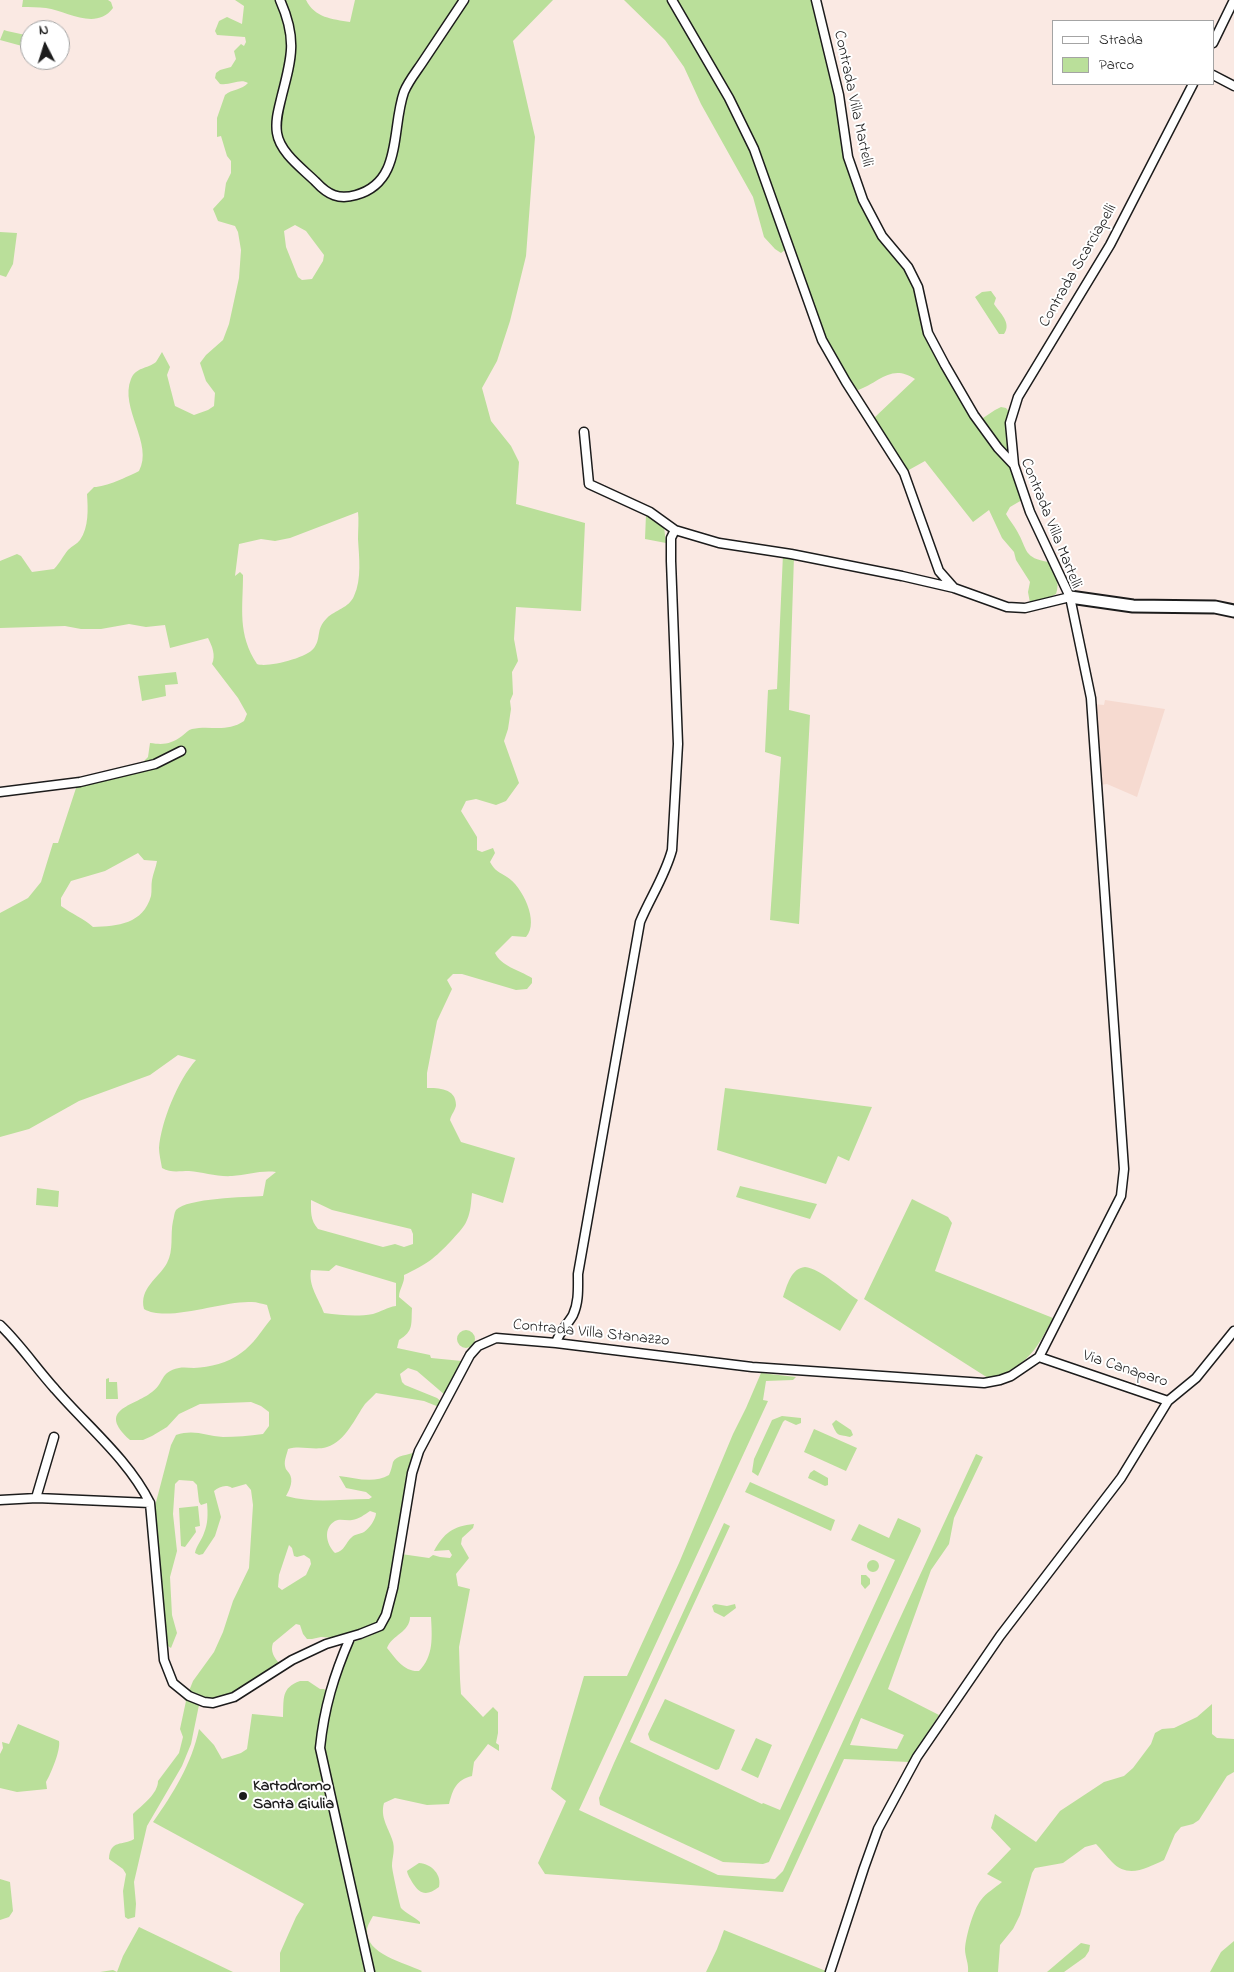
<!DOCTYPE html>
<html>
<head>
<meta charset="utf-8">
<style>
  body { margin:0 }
  #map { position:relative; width:1234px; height:1972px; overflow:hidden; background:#fae9e3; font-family:"Indie Flower",sans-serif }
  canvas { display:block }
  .legend { position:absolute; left:1052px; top:20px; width:162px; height:65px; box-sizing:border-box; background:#fff; border:1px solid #a4a4a4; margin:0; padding:6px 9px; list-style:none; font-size:15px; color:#1c1c1c }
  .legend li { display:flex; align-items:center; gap:10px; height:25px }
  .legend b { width:25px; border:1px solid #a4a4a4 }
  .north { position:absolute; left:20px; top:20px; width:50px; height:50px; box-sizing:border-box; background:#fff; border:1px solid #a4a4a4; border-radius:50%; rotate:355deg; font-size:14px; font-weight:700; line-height:20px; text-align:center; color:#1c1c1c }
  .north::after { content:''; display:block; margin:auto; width:18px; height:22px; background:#1c1c1c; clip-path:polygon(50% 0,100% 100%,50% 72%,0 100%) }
</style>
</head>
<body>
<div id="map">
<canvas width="1234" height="1972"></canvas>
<ul class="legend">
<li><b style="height:6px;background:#fff"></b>Strada</li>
<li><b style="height:14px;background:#badf9a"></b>Parco</li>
</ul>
<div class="north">N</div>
</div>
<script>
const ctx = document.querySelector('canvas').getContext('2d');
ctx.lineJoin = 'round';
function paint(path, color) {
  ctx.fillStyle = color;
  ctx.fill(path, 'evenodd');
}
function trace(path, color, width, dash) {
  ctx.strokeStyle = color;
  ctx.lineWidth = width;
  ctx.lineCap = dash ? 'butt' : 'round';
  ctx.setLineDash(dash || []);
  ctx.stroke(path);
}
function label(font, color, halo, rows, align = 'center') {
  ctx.font = font + ' "Indie Flower",sans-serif';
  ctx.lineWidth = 4;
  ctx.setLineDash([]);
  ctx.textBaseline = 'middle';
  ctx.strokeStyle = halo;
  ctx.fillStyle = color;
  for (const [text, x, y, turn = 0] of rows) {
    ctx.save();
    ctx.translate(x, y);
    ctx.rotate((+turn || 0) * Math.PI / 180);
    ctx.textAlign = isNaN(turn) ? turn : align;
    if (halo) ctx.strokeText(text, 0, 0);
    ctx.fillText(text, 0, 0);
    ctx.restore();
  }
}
paint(new Path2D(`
  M1105,700l60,9 -28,88 -30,-13 -7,1 -7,-81 11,1z`), '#f6dad0');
paint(new Path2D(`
  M23,0h85l3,2 2,6c-17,23 -46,3 -67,0 -8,-1 -16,-1 -24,-1z
  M235,0h71c9,18 26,19 44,22l5,-22h198l-40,41 22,96 -9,119 -16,65 -13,40 -15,27 9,33 20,25 8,16 -3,42 69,19 -4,88 -65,-4 -2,32 4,22 -6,11 1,22 -3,7 1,8 -3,20 -4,12 15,42 -13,18 -10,4 -20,-6 -10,2 -5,10 16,26v13l5,2 11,-4 2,5 -5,9c5,9 9,10 17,15 15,9 33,45 19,60l-14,-1 -17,17c6,13 24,17 37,25v5l-5,6 -11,1 -54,-16h-9l-6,6 5,9 -15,32 -10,52v15c11,0 29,0 29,17 0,4 -5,10 -6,15l11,22 54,16 -12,45 -31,-10c-1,9 -1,18 -5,27 -3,8 -11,15 -16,21 -16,17 -25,24 -47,34 1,8 -5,14 -5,22l13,11c-1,16 2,23 -13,32l-2,8 33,7 1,3 31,3 -17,34 -28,-24 -9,-3 -8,6 2,8 3,3 32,13 5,4 -3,5 -15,-6 -48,-8c-3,3 -7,7 -11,11 -10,14 -19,37 -38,43 -13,4 -26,-2 -39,2 -1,5 -4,11 -3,17 1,4 1,3 4,7 5,7 1,16 -3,23 29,8 54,3 83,3l3,-2 -6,-5 -20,-4 -7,-12c16,2 35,8 50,-1 2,-4 3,-9 4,-13 3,-7 16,-7 23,-10l-29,155 -5,12 -11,7 -36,12 -14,-1 -9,2h-5l-4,-5 -3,-9 -4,-1 -23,19c-3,8 1,15 7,21 -18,11 -47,34 -68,34 -8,0 -15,-4 -23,-7l4,-10 21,-29 9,-20 10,-31 16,-33 4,-63 -2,-15 -5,-6 -14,4c-6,-4 -13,-1 -18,3l7,26 -6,19 -12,18 -4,1 -4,-2c1,-7 7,-13 9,-20 4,-9 4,-19 3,-30l-6,2 -2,-3 -2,-17 -4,-4 -14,-1 -4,4 -2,30 4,37 -7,26 2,38 5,18 -6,15 -3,-2 -2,-6 -11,-134 16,-61 5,-10c19,-6 29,1 47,2 13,0 26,-1 40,-3l6,-8v-14l-8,-6 -10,-4 -51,2 -21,10 -12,13 -15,9 -9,4h-13c-34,-31 3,-33 22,-48 13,-9 7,-20 27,-24 5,-1 10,0 15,0 16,-1 34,-5 47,-15 12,-8 21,-23 30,-34l-4,-14c-5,-1 -10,-3 -15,-3 -28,-2 -85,21 -108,7 -5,-21 14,-30 23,-46 7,-13 3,-28 6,-42 1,-3 1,-8 3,-11 11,-12 70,-13 87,-14l3,-16 10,-8c-15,-2 -29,3 -44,4 -15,1 -29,-4 -43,-5 -11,0 -18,2 -27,-3 -1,-6 -3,-14 -3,-20 2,-26 19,-68 37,-88l-18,-5 -28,20 -71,26 -50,28 -29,8v-224l28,-15 13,-16 12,-39h5l19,-58 80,-25 -15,3 6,-6 2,-14c14,2 21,1 32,-7 4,-3 6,-6 10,-7 19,-4 34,4 52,-8l3,-7 -9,-16 -26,-34c4,-9 0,-18 -4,-26l-38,10 -5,-23 -19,2 -17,-3 -28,5h-20l-16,-3 -65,2v-67l17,-7 4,2 11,16 22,-3c6,-6 9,-13 14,-19 4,-4 9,-6 12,-10 9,-13 8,-31 7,-46l7,-7c12,0 33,-10 45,-16 15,-27 -20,-63 -8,-92 5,-12 16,-10 25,-17 2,-3 4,-7 6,-10l8,15 -3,8 8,31 19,9 14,-5 6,-4 1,-13 -9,-12 -6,-18 6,-8 17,-15 6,-16 10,-46 2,-28 -3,-18 -3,-6 -17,-5 -5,-12 11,-12 2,-14 5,-10v-12l-4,-5 -6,-20 -4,1v-19l8,-23c7,-6 17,-5 23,-12 -8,-5 -18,3 -28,1l-5,-6 1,-5 4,-3 11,-3 5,-8 -2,-8 7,-7 3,2 2,-4 -1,-5 -28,-2 -2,-4 4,-10 8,-4 15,7 2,-18zM295,225l11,6 18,24 -1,6 -11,18 -10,1 -4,-3 -12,-30 -2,-16zM358,512c1,8 0,18 0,27 1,18 4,40 -4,57 -5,12 -19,14 -27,22 -12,12 -5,19 -13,30 -7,10 -47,20 -57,16 -20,-30 -14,-56 -14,-89l-3,-3 -5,4 4,-32 22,-5 14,2 15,-3zM138,853l6,7 13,1c-1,6 -4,13 -5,19 -1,5 0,11 -1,16 -8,28 -33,30 -58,31 -10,-9 -21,-13 -32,-21v-8l10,-17 34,-10zM311,1200l21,10 79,19 2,5v10l-9,3 -9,-3 -12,3 -65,-18c-8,-9 -7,-18 -7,-29zM336,1265l60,18v23c-9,1 -15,6 -23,8 -17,3 -32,1 -49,-1 -5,-14 -16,-27 -13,-43l18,1zM370,1511l6,2c0,6 -7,16 -12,19 -4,2 -9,2 -12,5 -7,6 -7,14 -17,16 -9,-9 -12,-25 0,-32 5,-3 11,0 17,-1 7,-1 12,-5 18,-9zM289,1545l3,3 2,8 3,1 7,-2 6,4 1,5 -5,11 -24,15 -4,-3 1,-12z
  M624,0h190l42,186 60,104 10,45 51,87 18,-12 6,-3 5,1 4,5c-11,23 5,63 12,87l-12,7 -4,7c3,6 8,11 11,17 11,19 6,27 32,31 7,11 11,20 7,32l-10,5 -16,4 -2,-11 2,-10 -14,-22 -2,-8 -12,-14 -13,-28 -16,12 -48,-61 -18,10 -12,-22 -21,-31 41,-39c-24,-16 -36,4 -57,11l-5,-5 -31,-52 -32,-87 -9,7 -6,-4 -11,-12 -11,-40 -52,-93 -17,-37 -19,-27z
  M4,30l3,1 23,5 -8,10 -22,-6z
  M0,232l17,1 -4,31 -7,13 -6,-2z
  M991,291l5,7 -2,6c6,9 18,19 10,30h-5l-24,-37 7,-5z
  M646,514l18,13 2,16 -21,-4z
  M783,554l11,2 -5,154 21,5 -11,209 -29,-4 11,-163 -16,-5 3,-62 9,-1z
  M176,672l2,12 -13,1 1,11 -24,5 -4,-25z
  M725,1088l147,19 -23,54 -11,-5 -12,28 -109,-34z
  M740,1186l77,18 -7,15 -74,-22z
  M37,1188l22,3 -1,16 -22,-2z
  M912,1199l36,18 4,6 -17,48 118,47c-14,26 -20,40 -46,54 -7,3 -12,6 -19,6l-124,-79z
  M805,1267c15,1 40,25 53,33l-18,31 -57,-34c4,-11 8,-29 22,-30z
  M457 1339a9 9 0 1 1 18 0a9 9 0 1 1-18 0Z
  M761,1373l35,4 -3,3 -27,1 -3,19 5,1 -189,409 139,65 57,4 8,-8 193,-417 7,3 -29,61 -5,26 -18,26 -43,119 51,26 -30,47 -65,-3 -61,133 -238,-18 -7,-11 28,-62 -15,-12 33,-113h43l52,-113 54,-129 13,-26zM861,1718l43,17 -7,14 -47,-4z
  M109,1378v4h8l1,17h-12v-20z
  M782,1416l19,2v5l-5,2 -11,-5 -2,2 -25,54 -6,-4 2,-13 18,-39z
  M836,1420l15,10 2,5 -3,2c-13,-3 -12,0 -18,-13z
  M814,1429l43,19 -11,23 -42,-19z
  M814,1470l14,8v7l-3,1 -17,-8 2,-5z
  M750,1482l85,38 -4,11 -86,-39z
  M198,1506l2,20 -5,1 1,5 -11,15 -4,-1 -2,-38z
  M898,1518l22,10 1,3 -152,331 -6,2 -40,-2 -123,-57 -1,-7 15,-35 110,-240 6,3 -100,216 132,62 1,-1 17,7 115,-250 -44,-20 8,-16 30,14z
  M474,1524l-1,4 -11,10 -1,6 8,14 -13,16 2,12 12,3 -11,58 1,32 1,15 22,23 10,-10 5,5v21l-2,10 3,2v6l-11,-7 -14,18 -2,14c-16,4 -19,13 -23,28l-22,1 -32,-7 -11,5c-4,14 4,24 8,36 4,10 0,18 0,27 0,4 8,40 9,42 4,5 14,9 19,14v2l-47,-8c-2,4 -6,10 -6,14 -2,24 38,33 55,41l-1,1h-49l-51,-222 3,-33 24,-73 24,-9 12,-9 17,-72 28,4 4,-3 7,2 10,1 2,-3 -3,-5 -15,1c10,-18 19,-25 40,-27zM410,1617h21c1,20 3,39 -12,54 -15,1 -23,-12 -32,-23 5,-13 23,-16 23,-31z
  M867 1566a6 6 0 1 1 12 0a6 6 0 1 1-12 0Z
  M861,1575h5l4,4v5l-5,5 -4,-5z
  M715,1604l12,2 8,-2 1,4 -12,9 -10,-5 -2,-6z
  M300,1681h8l12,8h4l4,3 -9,56 46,224h-85v-19l16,-36 8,-13 -151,-82c20,-28 39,-59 46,-93l15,16 8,14 19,-6 6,-4 5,-35 31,3c1,-19 -2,-29 17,-36z
  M183,1698l16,7 -8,39 -9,22 -35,60 -13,56 2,22 -1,13 -7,2 -3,-2 -2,-26 3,-17 -3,-5 -14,-10c1,-20 14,-13 25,-20l-1,-25c9,-9 25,-20 25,-33l21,-28 4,-16 -3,-8 6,-28z
  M665,1699l70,31 -16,39 -3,1 -66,-30 -2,-6z
  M1212,1704v30l5,4 17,1v33l-7,4 -28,44 -6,4 -12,3 -6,7 -11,26c-17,8 -36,19 -52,2 -6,-6 -10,-12 -16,-18l-11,3 -22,16 -28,5 -3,5 -12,42 -7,14 -13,16 -2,27h-30c1,-8 -3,-15 -3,-23 1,-13 8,-39 16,-49 5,-7 14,-12 21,-18l-15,-8 24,-25 -20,-21 4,-14 41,28 24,-31 44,-29 20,-6 9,-8 18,-24 4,-11 7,-4 12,-1 23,-11z
  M18,1724l41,17c2,8 -8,33 -13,41l1,7 -30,3 -17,-4v-34l3,-6 -1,-6 7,2z
  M756,1738l16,7 -14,33 -17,-8z
  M419,1863c13,1 23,12 20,24 -12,9 -19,8 -27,-5 -2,-4 -4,-6 -5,-11z
  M0,1879l10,3 3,29 -4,6 -9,3z
  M139,1927l94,45h-133l13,-2 4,2 6,-16z
  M724,1930l102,41v1h-120l11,-23z
  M1234,1941v31h-24l11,-20z
  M1081,1943l9,2 -1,6 -4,6 -21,15h-17z`), '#badf9a');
const street = new Path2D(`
  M280,0c17,38 12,57 2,95 -3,13 -7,25 -5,38 3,20 26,36 39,49 12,13 23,18 40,13 47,-13 35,-66 48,-103 4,-10 12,-20 18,-29 14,-21 28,-42 42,-63
  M672,0l57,98 25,51 68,191 24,42 58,91 35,98 15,17
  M1213,43l21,-43
  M1213,75l21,11
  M584,432l5,52 61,28 25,18 44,13 72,11 111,22 52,12 53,19 18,1 45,-11
  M1014,465l-4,-42 8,-26 92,-152 83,-161
  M0,792l80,-10 75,-18 26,-13
  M0,1325c20,19 36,43 55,64 32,37 73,70 95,114l14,157 9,23 16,13 15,6 9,1 21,-6 58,-37 34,-16 34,-10 20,-8 6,-11 7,-27 19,-115 7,-22 51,-96 8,-9 18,-8 60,5 196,24 232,16 16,-3 11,-4 28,-19 82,-161 3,-27 -33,-471 -21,-101 -40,-85 -16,-47 -16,-17 -24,-33 -29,-50 -17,-32 -10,-46 -10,-20 -26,-31 -19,-36 -15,-43 -9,-62 -23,-95
  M556,1343c3,-11 12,-19 17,-28 6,-13 5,-27 5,-41l62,-352c10,-24 25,-46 32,-72l6,-106 -7,-183v-23l4,-8
  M1039,1357l129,44 28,-23 38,-47
  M36,1498l18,-61
  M0,1500l37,-2 113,5
  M350,1638c-16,37 -26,70 -30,110l50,224
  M830,1972l34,-104 14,-39 39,-72 83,-121 121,-158 47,-77`);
const secondary = new Path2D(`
  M1070,597l63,9 82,1 19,4`);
trace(street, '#1c1c1c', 11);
trace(secondary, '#1c1c1c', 15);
trace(street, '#fff', 8);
trace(secondary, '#fff', 11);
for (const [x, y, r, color] of [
  [243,1796,5,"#1c1c1c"]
]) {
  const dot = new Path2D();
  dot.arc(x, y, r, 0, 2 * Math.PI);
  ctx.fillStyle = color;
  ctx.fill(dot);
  trace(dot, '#fff', 2);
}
label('16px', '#1c1c1c', '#fff', [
  ["Contrada Villa Martelli",852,99,78],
  ["Contrada Scarciapelli",1079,266,-60],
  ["Contrada Villa Martelli",1050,524,68],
  ["Contrada Villa Stanazzo",591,1334,6],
  ["Via Canaparo",1125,1370,18]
]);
label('bold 16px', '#1c1c1c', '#fff', [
  ["Kartodromo",253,1787],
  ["Santa Giulia",253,1805]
], 'left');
</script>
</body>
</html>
